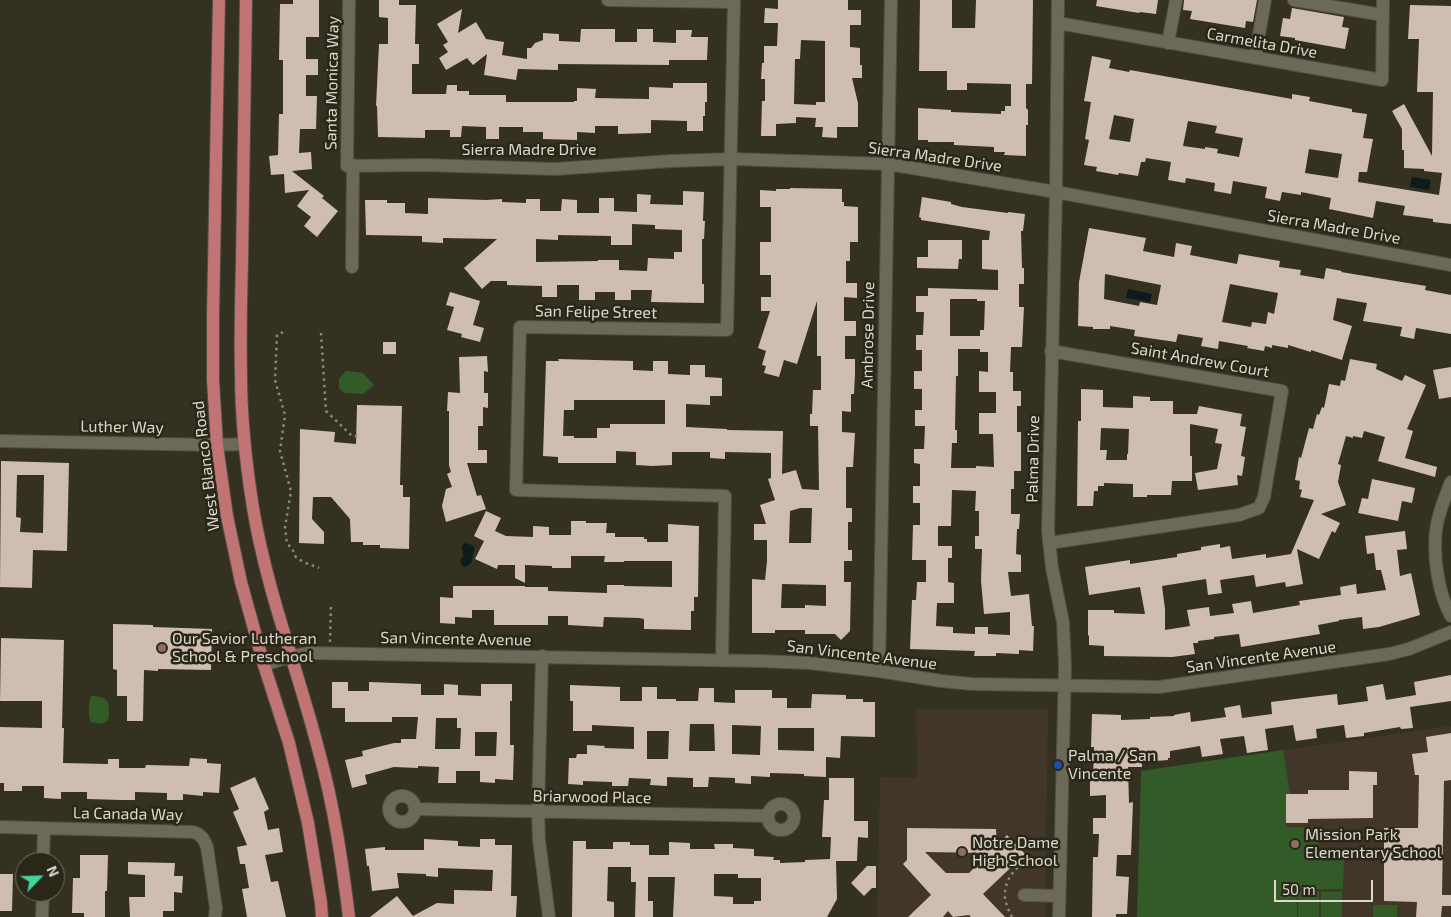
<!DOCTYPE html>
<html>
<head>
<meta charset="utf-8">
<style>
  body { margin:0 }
  #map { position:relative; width:1451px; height:917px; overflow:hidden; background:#343121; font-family:"Exo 2",sans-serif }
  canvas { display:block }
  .north { position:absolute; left:15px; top:852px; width:50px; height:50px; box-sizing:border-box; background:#2a2718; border:1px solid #706e61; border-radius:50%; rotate:66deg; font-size:14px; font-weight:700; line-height:20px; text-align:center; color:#dad8cf }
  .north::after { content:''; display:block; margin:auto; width:18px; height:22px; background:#42d4a0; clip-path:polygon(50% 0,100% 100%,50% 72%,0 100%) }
  .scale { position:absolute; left:1274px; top:880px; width:99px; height:22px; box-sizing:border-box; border:2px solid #dad8cf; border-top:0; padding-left:6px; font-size:15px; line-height:18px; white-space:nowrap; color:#dad8cf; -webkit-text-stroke:4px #2a2718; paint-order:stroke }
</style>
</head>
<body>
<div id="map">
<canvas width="1451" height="917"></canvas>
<div class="north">N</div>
<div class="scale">50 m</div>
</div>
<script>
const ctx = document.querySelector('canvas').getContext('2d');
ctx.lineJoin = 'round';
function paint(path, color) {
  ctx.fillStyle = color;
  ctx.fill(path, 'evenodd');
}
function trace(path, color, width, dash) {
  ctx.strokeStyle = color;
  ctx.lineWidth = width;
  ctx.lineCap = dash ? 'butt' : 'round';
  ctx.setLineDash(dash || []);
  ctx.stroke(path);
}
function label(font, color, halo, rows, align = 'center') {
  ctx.font = font + ' "Exo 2",sans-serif';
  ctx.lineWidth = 5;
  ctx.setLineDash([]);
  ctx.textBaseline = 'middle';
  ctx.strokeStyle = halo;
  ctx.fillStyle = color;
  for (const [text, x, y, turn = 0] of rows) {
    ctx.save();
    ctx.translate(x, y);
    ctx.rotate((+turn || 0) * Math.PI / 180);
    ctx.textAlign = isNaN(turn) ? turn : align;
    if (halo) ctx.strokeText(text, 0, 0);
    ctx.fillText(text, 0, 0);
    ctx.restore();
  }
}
paint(new Path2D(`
  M916,709h132l-3,208h-168l3,-140 37,1z
  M1451,726v191h-313l3,-146z`), '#413627');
paint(new Path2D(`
  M346,371l17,2 11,12 -11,9 -19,-1 -5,-5v-9z
  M91,696c18,0 20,8 17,24l-6,4 -11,-2c-3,-6 -3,-20 0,-26z
  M1283,750l7,44h-4v33h33v35l1,-7 24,1 -1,33h-46v28h-160l4,-146z
  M1298,891h21v26h-21z
  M1321,892h21v25h-21z
  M1373,905h24v12h-24z`), '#335b28');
paint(new Path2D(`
  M1412,177l19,3 -2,10 -19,-3z
  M1128,289l24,5 -2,8 -24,-4z
  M465,543l7,2 3,4c-5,7 2,13 -10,18l-3,-1 -2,-5 3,-5 -1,-10z`), '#0c1b1c');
paint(new Path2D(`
  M293,0h26v37h-13v22h12v16h-12v21h11l-1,33h-16l-1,24 12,-1 1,17 -20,2 32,25 -2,2 16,13 -21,26 -13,-11 7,-9 -14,-11 12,-16 -24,3 -1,-19 -13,1 -2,-19 9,-1 1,-41h4v-54h-4l1,-56h13z
  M379,0h20v5h17l-1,39h4v20h-7v30h34l1,-9h10v6h12v4h37v7h68v-1h3v-13l19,1 -1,9 54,1v-12l24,1v-5h34v19h-2v14h-2v15h-16v-10l-36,-1v13l-33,1v-8h-23v7l-18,-1v8l-34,-1v-7h-20v-5h-24v12h-13v-12l-24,-1 -1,11h-11v-7h-25v8l-47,-1 -1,-31h-1l3,-62h9v-26l-9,-1z
  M778,0h70v10h13v15h-11v22l10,1v17h2v13h-10l6,25v24h-21v11l-15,-1 1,-10h-8l1,-9 -20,-1v6l-20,1v12h-15l1,-35h3v-22h-4l1,-16h2v-17h13l1,-23h-14l1,-15 13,1zM801,40l24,1v61h-9v3l-22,-1 1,-45h5z
  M920,0h32v28h23l1,-28h57l-1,84h-6v24l2,2v15h-2v31l-22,-1 1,-3h-11v-5l-40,-2v-3h-26v-2h-10v-32l33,2v2l50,2v-3h4v-5h6v-22l-44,-1v7h-20v-19h-28z
  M1097,0h61l-2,14 -16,-2 -1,1 -43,-7z
  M1184,0h73l-4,22 -7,-1 -1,7 -55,-9 2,-8 -9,-1z
  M1410,5l41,1v218l-18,-2v-3l-30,-4 2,-9 -29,-5 -3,17 -44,-9 2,-11 -30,-6v3l-19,-3 -2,9 -15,-3 2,-11 -34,-6 -2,13 -17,-3 1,-8 -29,-5 -1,5 -17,-3 3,-18 -25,-4 -1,4h-4l-3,14 -19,-3 -1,2 -22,-4 1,-4 -13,-2 5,-25 -4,-1 6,-37 -7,-1 8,-45 19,4 -2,8 20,4 1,-2 162,29v-5l18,3 -1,4 43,8v3l15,2 -4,24 10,1 -6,33h-8l-1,10 81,13 3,-22 -18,-2v-2l-20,-1v-18h-2v-21l-10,-18 12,-7 28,52 1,-64h-16l2,-53h-11zM1114,115l20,4 -4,23 -21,-3zM1188,121l29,5 -2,7 28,5 -4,19 -22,-4 1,-4 -13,-2v2l-22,-3zM1309,149l33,5 -4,24 -33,-5z
  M1292,8l52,9 -2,10 7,1 -4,21 -50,-9v-2l-15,-2 3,-18 7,1z
  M462,9l-4,24 18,-11 10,17 18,3 -2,13 25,4v-11h4l4,-5 8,-3v-7l16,1v7l21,1 1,-13h34v13h22v-13h16v13l23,1v-13h16l-1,7h17l-1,23h-38v5l-111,-1v6l-40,-1 -2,11 -32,-5 3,-21 -14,11 -6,-7 -21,12 -7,-12 9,-6 -5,-7 5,-3 -11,-18z
  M790,188l52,1v13h2v4l14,1v35h-8v19h-4v22h11v15l-13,-1v24h12v15h-11v23h10v15l-1,20h-3v18l-9,-1v21l13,1 -2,34h-7v41h6v14h-4v28h4v11h-8v21h7l-1,49 -9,9 -6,-6h-30v-4h-30v3h-23v-54l13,1 2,-19v-21h-13v-16h12l-6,-19 15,-5 -7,-21 3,-1v-25l-46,-1v7l-15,-1v-6h-38v13l-20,1 -16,-1v-13l-20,-1v12h-58v-6l-15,-1 3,-95h13l-1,-2 75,2v9l20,1v-10h15v13l22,1v-10h15v12l17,1v18h-12v9l-24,-1v23l41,2v1l56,1 -1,43 14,-4 6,19 17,1 -1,-64h-8v-12h2l1,-24h8v-34h-4v-55l-20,63 -13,-4 -5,17 -15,-4 2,-7 -4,-1 4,-14 -8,-3 12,-37h-9v-14h10v-22h-11v-33h11v-35h-11v-17l16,1v-2h14zM574,400h91v24h-55v4h-13v10h-23v-2h-11l1,-26h10zM800,508h12l-1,35h-22l1,-32zM782,584l44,1v21l-21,-1v3h-24z
  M683,191l21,1 -1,29h2l-1,18h-2v45h2v19l-53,-1 1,-12h-21v10h-16v-8h-20v8h-16v-15h-22v12h-15v-11l-35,-1v-4h-16l-9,8 -18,-21 33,-29 -54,-1v5l-21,-1v-6l-56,-1 -1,-35h22v3h18v10l23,1v-16l58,2 16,-1v3l24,1v-4h14v12h21l1,-12 15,1v13h22v-15h15v13l23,1v-18l14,1 -1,9 33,1zM632,224l23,1v4l27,1v22h-8v7l-26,-1 -1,13 -28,-1v-10h-21v1l-62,1v-23l22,1v-5l53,1v9h21z
  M922,197l29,5v2l11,3 46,6v-1l17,2 -2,17h-2l1,37h2v16h-5v23h5l-2,40h-11l-1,25h3v19h8v15h-4v26h4v39h-7v18h-3v25h9l-1,15h-2l-1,25 5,1v17h-13l3,24 18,-2 3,32h2l-1,25 -14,-1v4l-23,-1v3h-22l1,-5 -65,-2 2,-49h4l1,-18h9v-22h-14l1,-35h7v-22h-7v-17h7v-22l-6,-1v-14h10l1,-23h-10v-16h7v-21h-8v-18h8v-21h-6v-15h7l1,-23h-8v-16h12v-8l70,2v-20l-16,-1v-29h7l1,-9 -69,-11v-2l-2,-1zM950,299h27v2h8l-1,29h-4v6h-30zM958,349h22v3h8v20l-9,-1v21h17v21h-17v21h14l1,33 -18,-1v2h-25l1,-25h5v-13h-2l1,-54h2zM952,490l24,1 -1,20h4v25h-4v13h7l-1,32 3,33 26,-2v23l-22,-1v-7h-13v7l-22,-1v-6l-17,-1 1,-23h17v-20l-6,-1v-24h4v-12h-14v-20h13z
  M1089,228l57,10 -3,13 31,6 2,-14 16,3 -2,9 47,9 2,-10 41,7 -1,6 22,3 -1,5 24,4 2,-11 16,3 -1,1 85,14 -1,4 26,5v39l-35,-6 -2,11 -14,-3 2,-9 -39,-6 4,-18 -30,-5 -4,22 19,6 -10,34 -31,-10v2l-23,-7v3l-16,-3v3l-7,-2 -1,5 -17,-3 1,-2 -29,-5 -1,8 -17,-3 2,-8 -25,-4 -2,8 -42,-6 1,-6 -25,-4v3h-17v-2l-15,-1 1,-44zM1105,274l56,11 -4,20 -17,-3 -1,4 -35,-7zM1230,284l48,9 -4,21 -6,-2 -2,12 -14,-2 -1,5 -29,-5z
  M928,240h34v19h-3l-1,10 -41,-1v-11h11z
  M450,292l30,9 -7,24 11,3 -4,14 -19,-5 1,-3 -15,-4 7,-23 -8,-2z
  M383,342h13v12h-13z
  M487,356l1,16 -4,-1v22h4v15l-5,-1v19h-5v24h9v13h-20l10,33 4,-1 5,14 -40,13 -4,-16 4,-17 6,-2 -5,-13 4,-2 -2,-7v-54h-2l1,-19 12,1 -1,-36z
  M1350,359l27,5 -1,5 26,12 3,-6 21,10 -19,44 6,2 -8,27 32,9 -2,10 -57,-16 7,-24 -21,-6 -2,7 -9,-2v2l-7,-2 -8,28 3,1 -3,17 8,23 -25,9 19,9 -5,10 -3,-2 -13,28 -22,-10 6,35 -17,3 -1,-5 -29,5 -2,-12 -34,5 2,13 -14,2 -2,-16 -44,7 3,23v21l25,-4 -3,-16 22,-3 1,9 24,-3 -2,-9 19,-3 2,12 47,-8 -1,-4 42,-6 -1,-8 16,-3 1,10 29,-4 -5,-20h-5l-2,-17 -7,1 -2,-18 40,-5 2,18 -10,1 3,26 11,-3 9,42 -41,12 -16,2 -1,-12 -23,3v1l-21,4 2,9 -79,13 -2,-13 -25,3v2l-16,2v2h-5l2,11 -23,3 -68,-1v-10l-15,-1v-9l-1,-1v-25h26v3l31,1 -5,-27 -51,8 -4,-28 45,-7v4l47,-7v-3l24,-4v-3l19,-3v4l10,-2 2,13 34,-5v4l25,-4 23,-54 -14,-3 2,-7 -3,-1 1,-8 -5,-1 4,-23 2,1 8,-30 4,1 4,-15 2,1 3,-8 2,1 5,-24 11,2 1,-6 4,1z
  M1451,367v30l-12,2 -6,-29z
  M1081,389l22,1v17l30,1v-12l17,1v4h23v13h24l2,-8 43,8 -2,12 6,1 -5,29 4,1 -3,19 -5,-1 1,10 -40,5 -3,-17 22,-4 5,-25 -7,-1 3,-14 -28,-5v32h2v25h-20l-1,14h-24v2h-14v-13l-29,-1v3h-6v5h-4l-1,15h-16l1,-85h3zM1101,428l28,1 -1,25h-1v6h-21l1,-10h-7z
  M357,405l45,1 -2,79h3v12h7l-1,52 -29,-1v-3h-17v-3h-12l-1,-23 -19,-22h-18l-1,22 12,13v12l-25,-1 1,-114 35,3 -1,10 22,2z
  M1,461l68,2 -2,88 -34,-1 -1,38 -32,-1zM17,475h27l-1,58 -23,-1 1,-14 -5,-1z
  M1372,479l43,9 -3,15 -10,-2 -4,20 -40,-8 4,-15 6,1z
  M486,511l15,7 -6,13 11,5 27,1v-11l16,1v8h22v-14h15v2h21l-1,10h9v4h29v2h3v3h21v-18l31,2 -1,71h-4v14h-3v19l-47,-1v-10l-5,-1 -35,-1 -1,10 -35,-2v-9h-20v9h-54v-15h-22v8l-17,-1v7l-15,-1v-26l13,1v-12h72v1h23v4l59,2v-8h17v1l48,1v-26h-48v1h-20l1,-6h-34v12h-19v-2l-27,-1v18l-10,-5v-13h-17l-1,4 -22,-10 9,-18 -10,-5z
  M113,624l40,1v2l59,2 -1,41 -53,-1v2l-14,-1 -1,51h-16v-25h-10v-26l-4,-1z
  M1,638l63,2 -2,88h2l-1,35 45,1v-5h11v9h26l1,-3 43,1 1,-8 17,1v4l14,1 -2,29 -16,-1v4l-20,-2v6h-16v-7l-32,-1v8h-14l-34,-1v-7h-26v7l-17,-1v-12h-22v5h-18v-8h-4v-56l42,1v-27h-42z
  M1451,675v26l-41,6 3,21 -12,1 -1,-2 -36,6v3l-18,2 -2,-13 -28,4 1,9 -21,3 -3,-16 -28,4 3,21 -21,3 -3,-17 -24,3 3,15 -21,3 -2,-11 -30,5v7h-2v2l-26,2v5h-14l1,36 4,-1 -2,53h-14l-1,21 13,1 -2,37h-11v3h-24l1,-60h5l1,-23h-6v-16h13v-23l-16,1v-17h3l1,-32h-3l1,-33 29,1v5l29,-1v-2l24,-1v-1l16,-3 1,10 35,-5 -2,-9 16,-3 2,13 30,-4 -1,-12 40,-5 26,-3 1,11 30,-4 -2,-14 17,-3 3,16 30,-5 -2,-13z
  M332,682h16v9h21v-9l52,2v11h23v-11l14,1v10l23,1v-12h31v17h-2v44h4l-1,35 -18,-1v4l-15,-1v-11h-24v12h-18l1,-16 -21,-1v2l-24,-1 -29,8 2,9 -15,4 -7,-28 18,-4 -1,-5 32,-8h7v-4h15l2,-22h-26v5h-47v-14h-13zM436,718h21v10h4l-1,21h-25zM475,732h22l-1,24h-21z
  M570,685l50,2v14h22v-14h15v12h19v2h22l1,-13h15v14l21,1v-13h37v8h15v10h24l1,-14 34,1v4h17v3h12v35l-34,-1 -1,22 -14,-1v20l-22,-1v-2l-34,-1v4l-19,-1v8l-16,-1v-5l-26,-1 -1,10h-15v-9l-26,-1v9l-17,-1 1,-6 -22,-1 -1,8h-16v-4l-29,-1v4l-15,-1 1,-26h7l1,-4h10v-9l18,1 -1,2 30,1v-22l-42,-2v6h-19v-30h-3zM690,724h24l1,27h-26zM732,725l29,1 -1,29 -28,-1zM778,728h36v23l-36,-1zM647,731h22l-1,28h-21z
  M1451,733v47l-7,1 -2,114h9v11h-9l-1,11h-25l1,-15 -33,-1v-73h34l1,-53h-4l-3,-21 16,-2 -2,-15z
  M1349,771l28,1v13h-4v33l-65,1v4h-22v-29h22v-4h41z
  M255,777l14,32 -5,3 4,18 11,-2 4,24 -18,3 6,27 7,-1 8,36h-39l-5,-28 7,-1 -4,-24h-5l-3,-17 10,-2 -14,-33 6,-3 -9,-21z
  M829,778h25v43h14v17l-10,-1 -1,24h-21l1,38 -10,18h-154l2,-40h-27v24h5v16h-18l1,-35h-5v-15h-23l-1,34 7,1v15h-42l1,-76h13v8h27v-7h17v3h19v10h20v-13l21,1v6h25l-1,-5h19v4l21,1v7l20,1 -1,3h7v3l25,-1v-2l25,-1 1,-22h-9l2,-37h5zM714,874h24v4h23v23h-7v3h-21v-7l-19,-1z
  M907,828l89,1 1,17 10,-11 18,19 -42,40 22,23h-34l-2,-2 -16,2 -5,-6 -5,6h-35l23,-22 -28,-31 4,-4zM925,852l64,1 -20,20h-23z
  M424,839l34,2v5l22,1v-8h15v6h17l-1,51h6l-1,21h-146l27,-21 16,20 24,-13 17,1v-14l38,1 1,-21 -55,-2v9l-12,-1v-2l-29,-1 2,15 -27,3 -3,-25h-2l-2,-17 20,-2v3h39z
  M80,855h28l-1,36h-2v26h-21v-4h-12l1,-35h7z
  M128,862l47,1 -1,13h9l-1,17 -8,-1v19h-11v6h-33l-1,-20h16v-22l-17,-1z
  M867,866h9v22h-4l-8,8 -13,-13z
  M0,874h13l-1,37h-12z`), '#cebdb0');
const minor = new Path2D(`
  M349,0l-2,166 77,-1 131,4 116,-8 61,-2 156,5 168,28 395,73
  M608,0l126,2
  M1058,0l-2,192 -8,338 4,38 11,54 2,44 -6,251
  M1294,0l89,15
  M1058,23l324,57 1,-80
  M1168,43l8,-43
  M1255,58l10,-58
  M352,267l1,-102
  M0,441l217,4 27,-1
  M1451,482c-6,15 -13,31 -15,48 -3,26 2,63 15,86
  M1049,543l190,-28 20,-7 5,-11 18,-106 -231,-40
  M542,656l-4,156 1,28 10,77
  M722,659l3,-163 -209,-6 4,-163 207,3 7,-330
  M264,665l28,-9 17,-3 451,8 49,2 70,8 62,10 31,3 187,3 230,-33 20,-5 42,-17
  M879,671l12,-671
  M389 809a13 13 0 1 1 26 0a13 13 0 1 1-26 0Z
  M768 817a13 13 0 1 1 26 0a13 13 0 1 1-26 0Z
  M415,809l353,7
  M0,827l193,5c8,2 11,7 14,15l9,61 -1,9
  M43,862l1,-34
  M1024,895l35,1
  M42,917l1,-25`);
const major = new Path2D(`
  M219,0l-6,316v64l4,65 10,71 14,66 23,83 25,78 19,80 13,80 1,14
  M246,0c-1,87 -3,174 -4,262 -1,37 -2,74 -1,112 0,45 5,90 12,134 14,84 45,162 66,244 15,54 23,109 30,165`);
trace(minor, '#514e41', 14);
trace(major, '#514e41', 14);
trace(new Path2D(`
  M283,332l-6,3 -2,45 10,35 -5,36 11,40 -6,36 2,17c8,6 5,8 9,13 5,5 16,8 23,11
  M321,333l5,78 26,25h7
  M330,642l1,-39
  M1012,917c-3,-6 -6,-12 -7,-19 -2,-23 19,-42 41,-40`), '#8b897c', 2.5, [2.5, 4]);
trace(minor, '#6d6958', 12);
trace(major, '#c07474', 12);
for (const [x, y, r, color] of [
  [162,648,5,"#8d6e63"],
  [1058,765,5,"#1a4fb4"],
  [1295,844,5,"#8d6e63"],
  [962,852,5,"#8d6e63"]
]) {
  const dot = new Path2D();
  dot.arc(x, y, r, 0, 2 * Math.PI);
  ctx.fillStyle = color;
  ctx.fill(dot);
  trace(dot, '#2a2718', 2);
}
label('16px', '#dad8cf', '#2a2718', [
  ["Carmelita Drive",1262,43,10],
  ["Santa Monica Way",332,83,-89],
  ["Sierra Madre Drive",529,150],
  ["Sierra Madre Drive",935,157,8],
  ["Sierra Madre Drive",1334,227,10],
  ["San Felipe Street",596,312,1],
  ["Ambrose Drive",868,335,-89],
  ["Saint Andrew Court",1200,360,10],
  ["Luther Way",122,427,1],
  ["Palma Drive",1033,459,-89],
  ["West Blanco Road",206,466,-97],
  ["San Vincente Avenue",456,639,1],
  ["San Vincente Avenue",862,655,7],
  ["San Vincente Avenue",1261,657,-8],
  ["Briarwood Place",592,797,1],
  ["La Canada Way",128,814,1]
]);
label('16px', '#dad8cf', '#2a2718', [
  ["Our Savior Lutheran",172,639],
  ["School & Preschool",172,657],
  ["Palma / San",1068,756],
  ["Vincente",1068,774],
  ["Mission Park",1305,835],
  ["Elementary School",1305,853],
  ["Notre Dame",972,843],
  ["High School",972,861]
], 'left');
</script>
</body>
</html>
